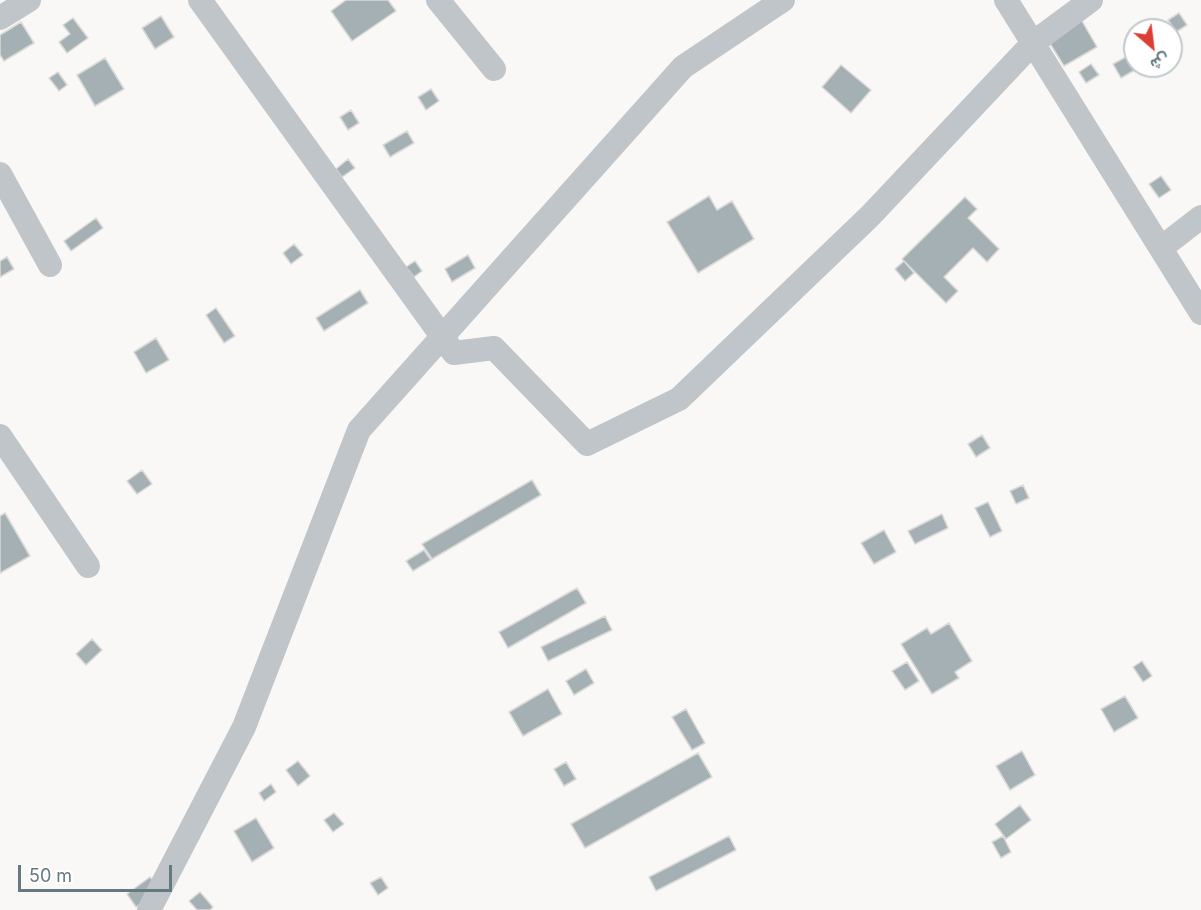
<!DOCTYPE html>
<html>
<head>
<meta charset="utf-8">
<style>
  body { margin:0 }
  #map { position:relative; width:1201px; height:910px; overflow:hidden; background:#f9f8f6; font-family:Inter,Vazirmatn,sans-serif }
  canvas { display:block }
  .north { position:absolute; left:1123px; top:18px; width:60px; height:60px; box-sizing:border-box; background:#fff; border:2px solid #c1c9cc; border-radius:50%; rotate:152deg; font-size:16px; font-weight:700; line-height:24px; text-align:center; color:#657980 }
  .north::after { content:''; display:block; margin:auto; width:21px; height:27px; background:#dc3e33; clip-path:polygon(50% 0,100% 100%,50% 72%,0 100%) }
  .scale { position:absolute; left:18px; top:865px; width:154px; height:27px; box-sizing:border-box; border:3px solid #657980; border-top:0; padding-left:8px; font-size:18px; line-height:21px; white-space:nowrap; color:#657980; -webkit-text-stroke:4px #fff; paint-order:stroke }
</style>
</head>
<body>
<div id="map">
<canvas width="1201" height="910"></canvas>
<div class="north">ش</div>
<div class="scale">50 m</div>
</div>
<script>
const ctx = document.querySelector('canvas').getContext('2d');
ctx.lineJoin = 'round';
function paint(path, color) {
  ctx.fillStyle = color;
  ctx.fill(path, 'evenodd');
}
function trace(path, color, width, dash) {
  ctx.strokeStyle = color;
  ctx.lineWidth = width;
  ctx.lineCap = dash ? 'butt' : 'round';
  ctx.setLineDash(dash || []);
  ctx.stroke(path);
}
const building = new Path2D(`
  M346,0h42l8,11 -44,30 -21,-30z
  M1179,13l8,12 -11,7 -8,-12z
  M1078,14l19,33 -33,19 -20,-32z
  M161,16l13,21 -19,12 -13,-21z
  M73,18l15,20 -21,15 -8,-11 11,-8 -7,-9z
  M21,22l13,21 -30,18 -4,-6v-20z
  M1135,52v14h7l-21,12 -8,-14z
  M105,58l19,31 -29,17 -18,-31z
  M1091,64l8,11 -13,8 -7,-11z
  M841,65l30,25 -20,23 -29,-26z
  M58,72l9,13 -8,6 -10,-13z
  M431,89l8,12 -13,9 -8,-13z
  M351,110l8,13 -11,7 -8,-13z
  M407,131l7,12 -24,14 -7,-12z
  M348,159l7,9 -13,9 -6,-8z
  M1161,176l10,14 -12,8 -10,-14z
  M709,196l8,14 15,-9 22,38 -56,34 -31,-51z
  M965,197l12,12 -9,9 31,31 -12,13 -14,-14 -29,29 14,14 -12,12 -44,-44z
  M96,218l7,10 -32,23 -7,-10z
  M294,244l9,11 -12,9 -8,-11z
  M468,255l7,13 -23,14 -7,-13z
  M7,257l7,12 -14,8v-16z
  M415,261l7,10 -8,6 -8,-10z
  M904,261l10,12 -9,8 -10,-12z
  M360,290l8,13 -44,28 -8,-13z
  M216,308l19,28 -11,7 -18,-28z
  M156,338l13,22 -23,13 -12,-21z
  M982,435l8,13 -14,9 -8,-13z
  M142,470l10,14 -15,10 -10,-13z
  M532,480l9,15 -109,64 -10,-15z
  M1023,485l6,13 -13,6 -6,-13z
  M988,502l14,29 -12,6 -15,-29z
  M5,513l25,43 -30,17v-57z
  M942,514l6,14 -33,16 -7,-13z
  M884,530l12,22 -22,12 -13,-21z
  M424,550l7,10 -18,11 -7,-10z
  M577,588l9,15 -78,45 -9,-16z
  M605,616l7,14 -64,31 -7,-14z
  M949,623l23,38 -17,11 4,6 -27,16 -31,-50 26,-16 4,6z
  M92,639l10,11 -16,15 -10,-11z
  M1142,661l10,15 -9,6 -10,-15z
  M907,662l12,19 -14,9 -13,-19z
  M586,669l8,14 -20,12 -8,-14z
  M548,689l14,25 -39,22 -14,-24z
  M1125,696l13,22 -24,14 -13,-23z
  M686,709l19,34 -13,7 -20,-33z
  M1022,751l13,24 -25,15 -14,-24z
  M698,753l14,24 -127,71 -14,-24z
  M298,761l12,15 -12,10 -12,-16z
  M566,762l10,17 -12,7 -10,-17z
  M271,784l5,8 -12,9 -5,-8z
  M1020,805l11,15 -25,19 -11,-15z
  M334,813l10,11 -11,8 -9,-12z
  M256,818l18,30 -22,14 -18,-31z
  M729,836l7,14 -80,41 -7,-14z
  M1003,836l8,16 -10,6 -9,-16z
  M150,877l10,13 -24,17 -9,-13z
  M381,877l7,11 -10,7 -8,-12z
  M200,892l13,15 -3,3h-13l-8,-9z`);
paint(building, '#a4b0b3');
trace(building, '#dadad8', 1.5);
trace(new Path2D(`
  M200,0l254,353 40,-5 93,96 92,-45 191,-183 163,-173 58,-43
  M438,0l56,69
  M1006,0l195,313
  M0,18l29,-18
  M0,174l50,91
  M1161,248l40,-31
  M0,436l88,130
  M149,910l95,-183 115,-297 324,-363 100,-67`), '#bfc5c8', 24);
</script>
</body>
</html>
